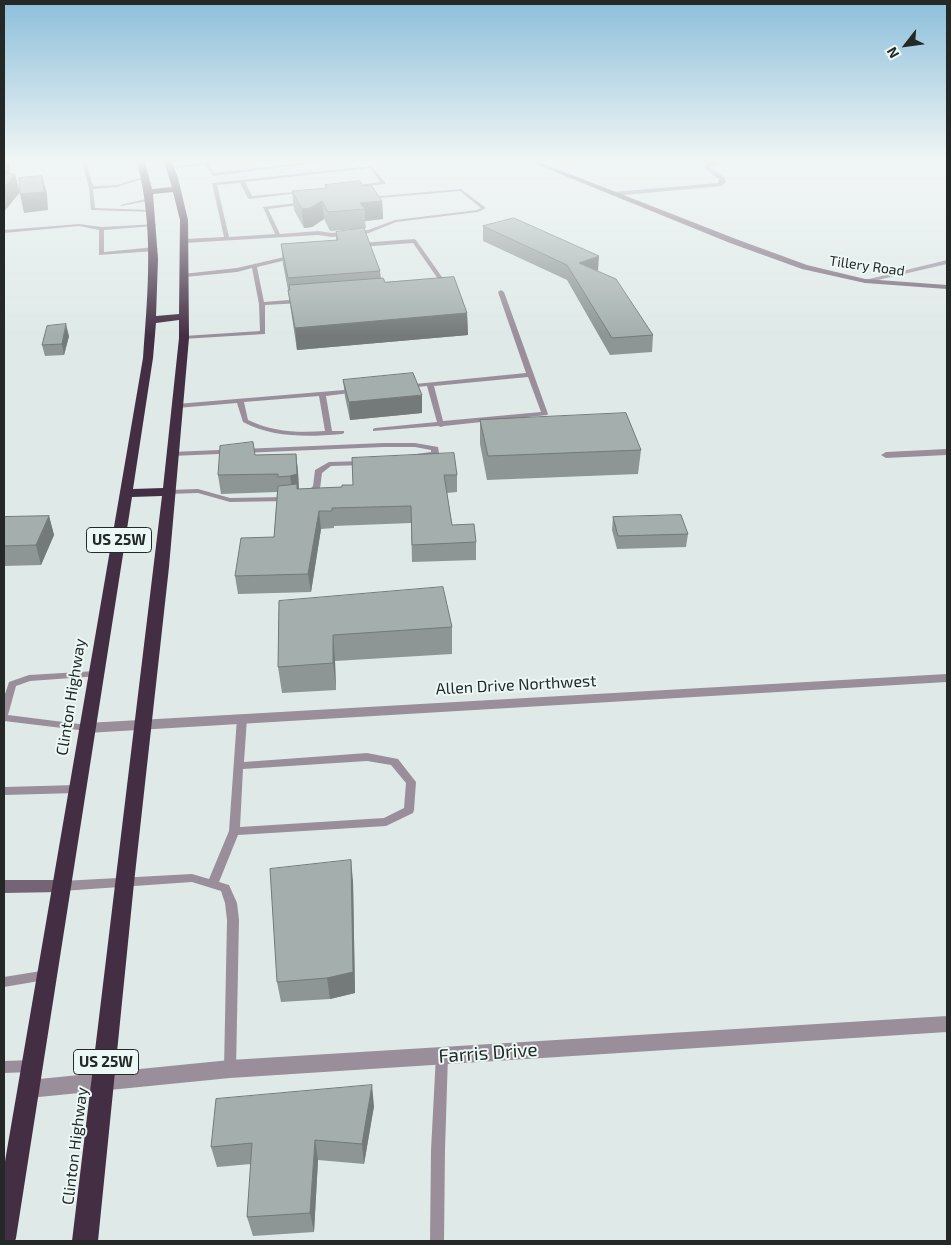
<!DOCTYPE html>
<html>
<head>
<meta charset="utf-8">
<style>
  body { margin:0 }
  #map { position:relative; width:951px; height:1245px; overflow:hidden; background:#dfeae8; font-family:"Exo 2",sans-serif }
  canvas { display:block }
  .frame { position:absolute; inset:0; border:5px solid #242928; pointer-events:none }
  .north { position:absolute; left:881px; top:20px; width:50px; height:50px; -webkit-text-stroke:4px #ecf8f5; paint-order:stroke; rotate:240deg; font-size:14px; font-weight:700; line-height:20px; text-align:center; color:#242928 }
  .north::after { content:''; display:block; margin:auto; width:18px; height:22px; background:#242928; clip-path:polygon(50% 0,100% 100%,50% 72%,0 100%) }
</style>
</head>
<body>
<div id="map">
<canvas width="951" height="1245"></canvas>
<div class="frame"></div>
<div class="north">N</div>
</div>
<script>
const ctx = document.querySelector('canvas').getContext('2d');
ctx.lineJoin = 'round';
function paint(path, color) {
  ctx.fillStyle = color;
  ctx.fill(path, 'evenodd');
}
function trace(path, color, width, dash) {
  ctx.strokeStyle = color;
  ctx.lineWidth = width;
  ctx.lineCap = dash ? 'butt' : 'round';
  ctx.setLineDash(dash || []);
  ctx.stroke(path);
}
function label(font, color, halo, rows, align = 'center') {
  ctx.font = font + ' "Exo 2",sans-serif';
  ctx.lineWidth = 4;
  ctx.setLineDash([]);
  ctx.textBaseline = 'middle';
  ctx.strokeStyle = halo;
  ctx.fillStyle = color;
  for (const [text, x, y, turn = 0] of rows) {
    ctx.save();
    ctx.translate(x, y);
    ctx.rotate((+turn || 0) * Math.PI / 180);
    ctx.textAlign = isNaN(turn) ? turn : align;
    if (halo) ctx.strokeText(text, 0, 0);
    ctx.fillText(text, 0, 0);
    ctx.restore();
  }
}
paint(new Path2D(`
  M82,162h4l7,24 24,-1 29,-9 2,1 -31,10 -24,2 2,19 57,2 2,1 -2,1 -61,-2 -2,-22z
  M203,162h15l-9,2 5,9 87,-10 -1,-1h24l-111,14 -8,-11 -35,4 -2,-1z
  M371,166l14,16v2l-36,4v-2h2l29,-4 -10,-14 -125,14 7,14 52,-5 2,1 -56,7 -2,-1 -8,-15 -23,2 12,52 46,-3 -12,-27 42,-5h2v2l-39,5 12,25 38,-3 14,2 36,-3 27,-10 82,-10 4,-2 -21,-17 -92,8v-1l2,-1 91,-8 25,19 -8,4 -82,10 -27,11 -37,4 -14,-2 -133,8 -3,-2 3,-2 39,-2 -12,-54z
  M150,198h2v2l-30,6 -2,-1z
  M79,224l23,3 54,-3v1l-2,1 -50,4v22l51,-5 3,2 -3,2 -56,4v-25l-20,-4 -75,7v-3z
  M414,239l2,1 33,47v2h-4l-32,-46 -53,4 -3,-2 3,-2z
  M293,255l2,1v2l-38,9 7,35 37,-3 3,2 -3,2 -36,2v29l-83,5v-2l2,-1 76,-5 -1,-27 -7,-36 -15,4 -52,5 -3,-2 1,-1 54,-6z
  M501,290l3,2 44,122 -1,1 -103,11 -3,1 -3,-1 -65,5v-2l2,-1 62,-6 -10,-36 -20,2 -3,-2 1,-1 121,-12 -28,-81zM528,377l13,35 -98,9 -9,-35z
  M356,389l3,2 -1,1 -32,4 6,35h12v2l-2,1c-35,3 -68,4 -99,-12l-6,-19 -60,5 -3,-2 3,-2zM319,396l6,35c-27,2 -52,1 -77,-11l-4,-18z
  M383,443h32l23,4 1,6 -1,2 -18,3h-3v-4l14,-2v-2l-16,-3h-32l-211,9 -4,-2 4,-2z
  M363,461l4,2 -1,2 -35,1 -9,7 -2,16 -10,9h-6l-1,-2 10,-10 2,-16 14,-8z
  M198,489l32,9 57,-1 4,2 -4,2 -57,1 -32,-9 -30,1 -4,-2 4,-2z
  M96,671l3,1 2,2 -2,2 -69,5 -14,5 -8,29 79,10 3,1 2,2 -2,2 -3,1 -83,-10v-24l5,-15 20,-7z
  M242,715l3,1 2,2 -3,44 123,-9 31,6 18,23 -2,28 -1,3 -27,13 -148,9 -19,47 10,3 8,18 2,17 -3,149 -1,4 -5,2 -5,-2 -1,-4 3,-149 -2,-17 -4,-12 -29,-9 -130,9 -4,-2 -2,-3 2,-3 4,-2 130,-7 17,5 20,-48 8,-113 2,-2zM367,761l24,4 15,18 -2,25 -20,10 -144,9 3,-58z
  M77,785l4,1 1,3 -1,3 -4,1 -73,2v-8z
  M47,970l4,1 2,4 -2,4 -47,8v-10z
  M442,1049l5,2 1,4 -3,95 -1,91h-14l1,-91 5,-95 1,-4z
  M32,1060l5,2 1,4 -1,4 -5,2 -28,1v-12z`), '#9a8e9a');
paint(new Path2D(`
  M712,162h10l-12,5 15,11 1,4 -4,4 -109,10 -3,-2 3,-2 105,-9 1,-4 -15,-11 2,-4z
  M947,260v4l-82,19 -4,-2z
  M947,449v6l-61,3 -5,-3 5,-3z
  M947,674v8l-860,51 -5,-2 -2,-3 2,-3 5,-2z
  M947,1016v16l-717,46 -201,20 -7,-3 -2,-6 2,-6 7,-3 201,-20z`), '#9a8e9a');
paint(new Path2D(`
  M531,162h8l197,77 71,26 58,14 82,6v4l-82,-6 -63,-14 -72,-26z
  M62,880l6,1 2,5 -2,5 -6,1 -58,1v-13z`), '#756475');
paint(new Path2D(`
  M137,162h8l7,27 20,-2 -8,-25h8l6,16 10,42 1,118 -20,229 -35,316 -36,358h-26l90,-745 -30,1 -116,741 -1,3h-11v-74l139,-809c5,-67 11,-131 -6,-196zM173,192l7,28 -1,94 -23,2 2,-57 -5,-65zM179,320v18l-16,150 -30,1 20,-131 3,-35z`), '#442e44');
paint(new Path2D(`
  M325,185l38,1 19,15 1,18 -18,2 1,7 -36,3 -6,-12 -12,8 -8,1 -10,-18 -2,-19 34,-3z
  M483,226l115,45 55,64 -1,17 -42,3 -43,-75 -84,-39z
  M336,232l44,39 1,7 4,4 82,31 1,22 -171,15 -6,-39 -3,-21 -5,-26 -2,-20 55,-4z
  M69,336l-5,19 -19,1 -3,-11z
  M343,380l79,33 -72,7 -5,-23z
  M480,420l161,30 -3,24 -151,6 -7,-36z
  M296,454l2,18 1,17 43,-2 11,-2 -1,-27 105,17v17l-10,1 5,32 24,17v18l-64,2 -1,-39 -77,3v2l-13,1 -10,63 -73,2 -3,-18 39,-39 3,-45 -56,2 -3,-19 37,-20z
  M49,516l5,19 -13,30 -37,1v-49z
  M613,517l75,17 -2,13 -69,2 -5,-19z
  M279,601l173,26v27l-117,7 1,29 -54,3 -4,-26z
  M353,881l2,112 -25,6 -49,3 -4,-20z
  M374,1106l-10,58 -46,-4 -4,72 -61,4 -6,-19 4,-53 -34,3 -6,-20z`), '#8d9695');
paint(new Path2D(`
  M5,162h4l1,4v15l5,-7 5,18 -16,20v-24z
  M42,176l5,18 1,16 -24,3 -4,-19z
  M322,201l2,18 -12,8 -8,1 -2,-19z
  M382,201l1,18 -18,2v-12l-5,-6z
  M599,256l-1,15 -19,-8z
  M467,313l1,22 -171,15 -2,-22z
  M66,324l3,12 -5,19 -2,-11z
  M422,395v18l-72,7 -1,-18z
  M296,454l2,18 1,21 -6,2 -3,-19z
  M319,511l2,18 -10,63 -3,-18z
  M49,516l5,19 -13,30 -5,-20z
  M333,635l2,26 1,29 -3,-27z
  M351,860l2,21 2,112 -25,6 -3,-21z
  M372,1085l2,21 -10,58 -2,-20z
  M315,1140l3,20 -4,72 -4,-19z`), '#737a79');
const building = new Path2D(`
  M4,162h1v12h10l-11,14z
  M42,176l2,16 -24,2 -1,-16z
  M360,181l3,5 8,-1 11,16 -22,2 5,6 -37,3 -6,-11 -12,7 -8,1 -10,-18 35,-3 -2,-3z
  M514,218l85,38 -20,7 37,16 37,56 -41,3 -45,-73 -84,-39z
  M364,228l16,43 -92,7 -7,-34 57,-4 -2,-8z
  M454,277l13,36 -172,15 -7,-38h2l-1,-5 94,-7 2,4z
  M66,324l-4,20 -20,1 5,-19z
  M413,373l9,22 -73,7 -6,-22z
  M626,413l15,37 -153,6 -8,-36z
  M253,442l2,13 41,-1 1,20 -7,2 -12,1v-3l-60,1 2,-29z
  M454,453l3,22h-13l8,50 22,-1 2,18 -64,3 -1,-39 -79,2v3h-13l-11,63 -73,2 6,-38 33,-1 4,-51 19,-2v5l45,-2v-2h11l-1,-27z
  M681,515l7,19 -70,2 -5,-19z
  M49,516l-13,29 -32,1v-29z
  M443,587l9,40 -119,8v28l-55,4 1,-66z
  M351,860l2,112 -26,6 -50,4 -7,-113z
  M372,1085l-10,59 -47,-4 -5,73 -63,4 5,-74 -41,4 5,-48z`);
paint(building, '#a4afad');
trace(building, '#737a79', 1);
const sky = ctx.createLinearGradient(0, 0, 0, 336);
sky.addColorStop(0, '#8cbfdb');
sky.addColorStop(0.48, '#f1f6f5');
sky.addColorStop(1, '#f1f6f500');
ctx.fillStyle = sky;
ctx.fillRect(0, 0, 951, 336);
label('14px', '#242928', '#ecf8f5', [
  ["Tillery Road",867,266,8]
]);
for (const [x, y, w] of [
  [119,540,65],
  [106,1062,65]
]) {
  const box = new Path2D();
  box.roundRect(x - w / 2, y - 12.5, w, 25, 4);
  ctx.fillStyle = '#ecf8f5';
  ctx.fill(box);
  trace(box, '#242928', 1);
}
label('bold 15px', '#242928', null, [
  ["US 25W",119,540],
  ["US 25W",106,1062]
]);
label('16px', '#242928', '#ecf8f5', [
  ["Allen Drive Northwest",516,685,-3],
  ["Clinton Highway",71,697,-81],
  ["Clinton Highway",75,1146,-83]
]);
label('19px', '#242928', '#ecf8f5', [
  ["Farris Drive",488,1053,-4]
]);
</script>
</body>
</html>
